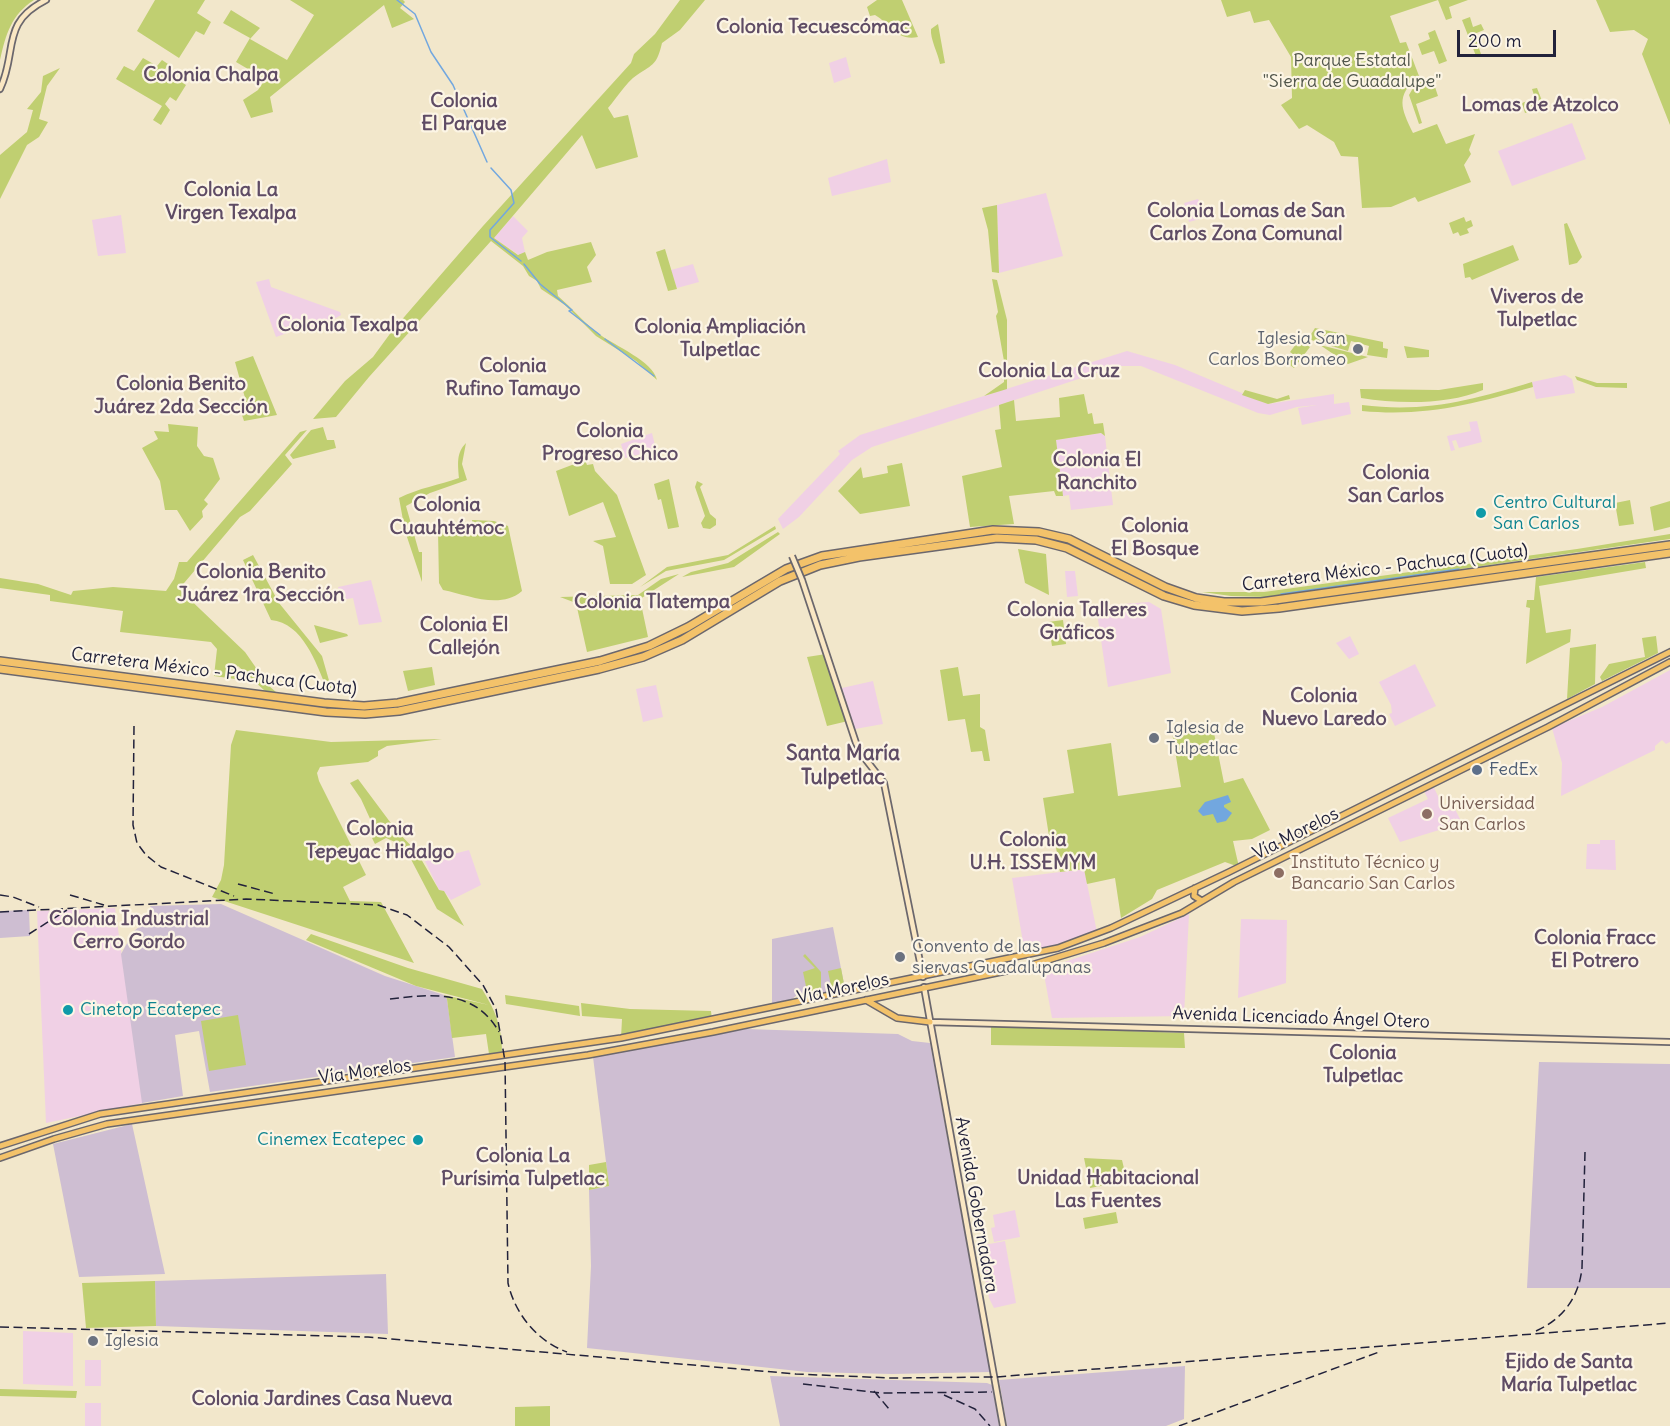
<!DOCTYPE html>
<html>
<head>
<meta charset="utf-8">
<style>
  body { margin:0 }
  #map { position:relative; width:1670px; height:1426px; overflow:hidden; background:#f2e7cb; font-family:Delius,sans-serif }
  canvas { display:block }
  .scale { position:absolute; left:1457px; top:30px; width:99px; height:27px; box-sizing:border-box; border:3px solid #22223b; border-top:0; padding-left:8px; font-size:18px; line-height:21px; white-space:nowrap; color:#22223b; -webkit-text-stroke:4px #fcf5e5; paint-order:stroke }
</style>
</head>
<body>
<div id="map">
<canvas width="1670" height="1426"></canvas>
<div class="scale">200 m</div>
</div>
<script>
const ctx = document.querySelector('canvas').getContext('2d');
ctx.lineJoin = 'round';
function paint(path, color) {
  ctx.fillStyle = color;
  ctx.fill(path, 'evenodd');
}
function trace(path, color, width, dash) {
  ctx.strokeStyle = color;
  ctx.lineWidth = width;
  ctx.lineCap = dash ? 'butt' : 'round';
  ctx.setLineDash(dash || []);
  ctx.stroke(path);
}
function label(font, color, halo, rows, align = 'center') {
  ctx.font = font + ' Delius,sans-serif';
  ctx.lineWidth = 4.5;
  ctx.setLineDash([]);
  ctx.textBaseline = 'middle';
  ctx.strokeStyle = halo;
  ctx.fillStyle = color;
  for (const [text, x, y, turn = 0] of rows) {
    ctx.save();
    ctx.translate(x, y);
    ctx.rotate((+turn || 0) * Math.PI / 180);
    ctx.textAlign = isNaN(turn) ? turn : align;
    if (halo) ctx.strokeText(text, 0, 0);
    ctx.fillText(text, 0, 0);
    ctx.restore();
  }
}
paint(new Path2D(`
  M846,57l5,20 -17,6 -5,-20z
  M1572,123l14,36 -74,27 -14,-35z
  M887,159l4,23 -59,14 -4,-18z
  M1046,193l17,63 -64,17 -2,-68z
  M1198,199l9,18 -18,5 -5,-19z
  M121,215l5,38 -28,3 -6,-36z
  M513,216l15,15 -6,7 3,14 -6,3 -25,-17z
  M693,264l6,18 -22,6 -6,-18z
  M269,279l2,8 69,25 1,3 -31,18 -3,-7 -31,11 -20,-55z
  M1127,351l48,14 93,39 66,-10v10l15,-2 2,12 -49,11 -4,-17 19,-3 -20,2 -27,8 -12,-2 -117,-47h-23l-246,81 -20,13 -53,57 -16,12 -5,-10 62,-65 -2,-3 22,-16z
  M1565,375l7,4 3,14 -39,6 -4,-17z
  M1477,421l5,21 -23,6 -3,-8 -4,1 3,9 -4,1 -4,-15 24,-5 -2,-9z
  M652,433l6,25 -11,3 -2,-8 -20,5 -4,-14z
  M1101,433l4,3 8,69 -42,5 -2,-15 -6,1 -7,-56z
  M1065,571h10l3,25 -11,1z
  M371,580l11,42 -23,3 -6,-27 -12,2 -3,-13z
  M1149,602l12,7 10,64 -63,14 -12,-81z
  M1350,636l9,18 -10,5 -13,-16z
  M1415,664l21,42 -41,20 -6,-12 3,-1 -1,-8 -12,-23z
  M1670,670v72l-4,2 -4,-4 -7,6v4l-94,46 1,-33 -10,-35 50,-21z
  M873,681l10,43 -28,5 -13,-41z
  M656,685l7,32 -20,5 -7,-33z
  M1433,786l10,20 4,-2 4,7 4,-2 7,14 -62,19 -12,-24 40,-19 -4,-8z
  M1600,840h15l1,30 -30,-1 1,-25h13z
  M469,850l12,35 -30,15 -7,-9 -5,-1 -14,-29z
  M1084,869l13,63 -72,22 -13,-76z
  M115,908l28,195 -97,20 -9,-212z
  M1189,914l-5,102 -132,2 -9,-49 97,-32z
  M1241,919l46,1 -1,63 -48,15z
  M1015,1210l5,27 -26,5 -3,-14 4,-1 -2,-12z
  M1005,1241l11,62 -22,5 -5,-10 -6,-28 6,-1 -5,-24z
  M23,1331l50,2v53l-50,-2z
  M85,1360h16v26h-16z
  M85,1403h16v23h-16z`), '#f0d0e5');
paint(new Path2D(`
  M221,904l164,72 59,19 3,4 8,58 -245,35 -11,-61 -24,4 8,61 -41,7 -21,-149 13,-23 20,-16 -4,-9z
  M29,910l1,26 -30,2v-27z
  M833,927l12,62 -38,8 -8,-4 -9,8 -18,4v-66z
  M746,1029l152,5 14,7 18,2 60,329 -98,2 -85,-2 -220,-24 4,-82 -2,-76 20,-4 -16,-129z
  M1539,1062l131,2v224h-143z
  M132,1124l33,150 -86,3 -26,-133z
  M386,1274l2,60 -232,-8 -1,-45z
  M1185,1366l-1,53 -18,7h-159l-8,-46z
  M770,1376l217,7 5,2 7,41h-219z`), '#cebed2');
paint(new Path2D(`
  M0,0h34c-23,15 -28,34 -34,60z
  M155,0h50l-8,13 14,9 -7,13 -8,-4 -17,27 -42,-27z
  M290,0h113l2,2 -5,6 14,11 -22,9 -8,-23 -114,92 3,15 -22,6 -8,-18 15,-10 7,-11 -29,-17 14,-24 -27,-15 8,-13 29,18 -10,11 37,21 27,-45z
  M680,0h25l-25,30 -18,13c-5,21 -8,21 -25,32 -11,7 -20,23 -29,33l6,10 14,-3 10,42 -42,12 -14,-34 -88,103 24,17 7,-3 3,8 19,-8 44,-10 5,13 -9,12 5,15 -35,8 1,6c14,12 27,28 41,38 16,12 54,27 58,46l-21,-19 -40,-25 -31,-31 -24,-16 -4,-8 -8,-5 -6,-10 -32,-25 -122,136 -33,40 -23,2 32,-38 28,-24 19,-26 91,-105 148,-163 3,-9 21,-20z
  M877,0h25l16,37c-22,4 -26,-12 -43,-22l-5,1 -3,-9z
  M1221,0h247l-19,7 3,11 -6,2 -8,-20 -48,16 10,27 6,-1 13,34c-24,20 -18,32 -6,57l24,-9 9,20 29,-10 -6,16 2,4 -7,11 7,17 -53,20 -3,-5 -24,10 -29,1 -4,-51 -17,-1 -7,-14 -27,-17 -8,4 -18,-24 11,-7 -1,-41 -22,-37 -15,3 -4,-12 -23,6z
  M1596,0h74v125l-28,-71 6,-15 -14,-9 -24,2z
  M1470,17l3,10 8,-3 3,6 -10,4 7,20 -5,2 -14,-36z
  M938,24l7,39 -5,1c-2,-11 -10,-25 -9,-35z
  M1435,30l12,31 -8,3 -5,-13 -12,4 -4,-11 12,-5 -2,-6z
  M143,58l14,8 5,-6 6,4 -4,7 22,14 -10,16 -6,-4 -5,7 5,6 -9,15 -8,-5 9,-14 -46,-27 8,-13 10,5z
  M60,68l-13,18 -8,33 9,3 -9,15 -12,8 -27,54v-44l27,-23 6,-22 -6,-1 14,-17 2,-16z
  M1432,78l6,18 -22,8 6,19 -3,1 -10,-29 7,-12z
  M1537,88l7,18 -19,7 -3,-10 13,-5 -3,-9z
  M997,205l2,68 -7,-1 -4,-42 -6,-22z
  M1464,217l2,5 5,-2 2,6 -6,3 2,4 -9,3 -2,-4 -5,2 -4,-11z
  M1567,223l15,34 -5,6 -8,2 -5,-41z
  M1513,245l6,15 -47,20 -2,-3 -5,1 -2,-14z
  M665,249l12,40 -9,2 -12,-39z
  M992,279l5,1 10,40v69l-23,7 20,-14v-21l-8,-45 2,-4z
  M1315,328l68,14v6l5,1 -1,9 -20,-3 2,-9 -18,-5 -3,10 -40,-12z
  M1300,339l10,8 -16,21 -7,-5 7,-8 -4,-3z
  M1320,345l48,12 -20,7z
  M1404,346l25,4v7l-22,1z
  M253,356l24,59 -33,6 -2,-6 7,-3 -14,-50z
  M1575,376l22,7h30v5l-31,-1 -19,-7z
  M162,378l3,10 -31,1 -1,-7z
  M1532,382l1,5c-60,17 -107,30 -171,24v-6c64,8 110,-5 170,-23z
  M1483,383v7c-35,15 -85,14 -122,8l-1,-9 79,1z
  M1245,390l32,9 12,-4 1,4 -22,5 -26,-9z
  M1084,394l4,20 4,-1 2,11 9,-1 2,13 -4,-3 -45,7 7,56h-7l-2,-5 -45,5 5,28 -44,3 -8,-51 40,-9 -7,-37 6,-1 -2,-24 15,-5 2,21 44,-4 -1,-19z
  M168,424l30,3 -1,19 7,10 9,2 7,21 -16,21 4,4 -6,7 1,6 -13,14 -13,-21h-12l-5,-29 -18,-33 16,-9 -4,-8 15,1z
  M323,427l4,13h7l2,8 -43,11 -3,-4 21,-25z
  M307,430l-22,25 7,9 -42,47 -10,6 -61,72 66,63 23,33 9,8 -12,-2 -27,-25 -3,13 -21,-3 3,-27 -6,-7 -91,-10 3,-21 -73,-10v-6l-50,-7v-10l38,6 33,11 2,-4 40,-4 53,4 8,-12 5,-17h8l113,-130z
  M466,443l-4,21 5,16 -37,13 -24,13 13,46h3v30l-17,-51 -6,-33c20,-10 40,-13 60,-20 -1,-14 -3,-25 7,-35z
  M585,460l2,5 6,-1 2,7 22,24 29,80 -14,9h-22l-7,-38 -10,-5 23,-4 -13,-35 -34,14 -13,-45z
  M902,463l8,43 -50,8 -22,-23 23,-24 2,11 25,-5 -1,-7z
  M669,479l10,48 -11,2 -7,-30 -3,1 -4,-16z
  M697,481l6,3 -3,3 10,27 6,5v6l-6,4 -7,-1 -2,-5 4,-7 -10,-29z
  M1630,500l4,24 -15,2 -4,-23z
  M1670,501v26l-16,4 -4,-24z
  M472,520l22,1 14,5 14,65c-22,19 -54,4 -79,-1l-4,-7 -1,-52 20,-8 4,11 12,-4z
  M775,526l1,3 -52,31 -58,11 -26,16 27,-20 61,-12z
  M778,532l2,2 -46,33 -52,10 9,-5 37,-9z
  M1670,534v5l-404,58 -35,-1 -29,-4h62l313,-43z
  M1018,549l28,5 3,41 -24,-12z
  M253,555l26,48 43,53 10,35 -5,-2c-11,-26 -24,-66 -56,-69l-28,-60z
  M1645,562l1,6 -107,18 7,47 25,-4 -1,13 -44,22 4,-56 -4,-1 1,-7h7l2,-23z
  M679,574l-39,25 8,38 -61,15 -11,-49 -16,-6 78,-2 23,-16z
  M1063,620l3,24 -14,2 -4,-24z
  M314,625l33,9 1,2 -28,7z
  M1656,636l2,17 -56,28 -2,-4 9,-13 36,-7 -3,-19z
  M1596,644l-1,40 -28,15 3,-51z
  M826,654l22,67 -21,5 -20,-69z
  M432,667l3,18 -27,6 -5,-20z
  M958,667l5,29 17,-2v33l5,3 5,31h-6l-2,-10 -11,1 -6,-33 -17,2 -8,-51z
  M1213,728l11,55 19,-5 27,52 -18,9 -19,2 6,26 -14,-5 -68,28 -5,9 -31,19 -6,-40 -28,6 -3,-15 -24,3 -6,-37 -5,1 -6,-38 31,-5 -7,-43 44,-7 7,53 63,-9 -9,-55z
  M236,730l95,12 111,-3 -55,7 -9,5v5l-10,6 -48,5 -3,6 2,8 47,94 -23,12 7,14 31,1 33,61 -202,-66 9,-17 3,-15 7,-120z
  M358,779l38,51 21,22 22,38 5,1 20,35 -27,-17 -33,-63 -18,-8 -11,6 -3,-6 5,-4 -16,-35 -11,-16z
  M311,934l97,34 74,21c13,21 20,37 20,63l-13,2 -3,-20 -34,4 -5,-39 -3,-4 45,10 -73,-19 -110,-46z
  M805,954l16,18v21l-13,3 -5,-24 12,-4 -12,-12z
  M841,968l4,21 -13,2 -4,-20z
  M505,995l74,11 1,10 -74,-12z
  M581,1003l49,6 81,2 1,9 -91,18 1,-19 -40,-3z
  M238,1015l8,50 -37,6 -8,-50z
  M991,1026l193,7 1,15 -194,-3z
  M1084,1158l38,2 5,21 -37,7z
  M606,1162l3,24 -20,4v-25z
  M1116,1212l2,11 -33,6 -2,-11z
  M155,1281l1,45 -70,2 -4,-45z
  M0,1389l77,2 -1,7 -76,-2z
  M550,1406v20h-35v-19z`), '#c0cf71');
paint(new Path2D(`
  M1228,795l3,7 -7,3v2l8,6 -6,8 -9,2 -4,-9 -10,2 -5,-5 7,-9z`), '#72a7df');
trace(new Path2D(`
  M397,0l18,14 16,38 22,33 34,77
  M491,168l20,22 3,13 -24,27v7l31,24
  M524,264l16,20 32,26 -3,1 31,24
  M605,339l49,37
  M1281,594l178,-25`), '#72a7df', 1.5);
const secondary = new Path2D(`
  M0,89c18,-38 0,-66 46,-89
  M802,580l54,163 7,13 21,27 39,194
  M924,987l79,439
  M930,1022l740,20`);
const primary = new Path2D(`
  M1195,888l-1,8 8,5
  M866,1000l31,18 33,4
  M0,1146l100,-32 521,-76 437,-90 53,-20 118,-56 441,-220
  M0,1158l54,-19 53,-15 481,-69 125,-23 312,-65 79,-24 78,-30 52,-31 314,-155 122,-65`);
const highway = new Path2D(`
  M0,661l324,42 40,3 34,-3 202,-42 49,-15 39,-19 98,-58 36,-13 171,-26 46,2 30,7 96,48 31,11 28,4h37l409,-57
  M0,669l326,43 39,2 34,-3 200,-42 44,-12 39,-17 98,-59 40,-16 39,-8 138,-19 39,2 31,8 97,48 30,9 48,6 37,-3 391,-55`);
trace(secondary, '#6b676d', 8);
trace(primary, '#6b676d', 8);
trace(highway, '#6b676d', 10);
trace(secondary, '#fae7c3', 4.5);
trace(primary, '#f3c26a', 5);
trace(highway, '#f3c26a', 7);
trace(new Path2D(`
  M134,726l-1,99 4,18 9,12 15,12 73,29
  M238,884l37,10
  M0,895l13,2 26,10
  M70,895l34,10
  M0,912l246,-13 132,6 29,10 42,32 34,38 13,24 9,52 3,222c7,31 29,58 59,69
  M29,934l38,-24
  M390,999c41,-5 85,-10 109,33
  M0,1327l368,10 428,37 96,4 104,-1 674,-54
  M1536,1331c27,-12 43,-34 46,-63l3,-116
  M803,1384l78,9 111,-1
  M874,1391l15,18
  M944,1395l31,14 15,17
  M1179,1426l200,-74`), '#22223b', 1.5, [9, 4.5]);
const secondaryBridge = new Path2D(`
  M792,556l10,24`);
trace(secondaryBridge, '#6b676d', 8, []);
trace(secondaryBridge, '#fae7c3', 4.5);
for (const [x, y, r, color] of [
  [1358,349,6,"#6b7280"],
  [1481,513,6,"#0f9aa8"],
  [1154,738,6,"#6b7280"],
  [1477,770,6,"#5c6f8a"],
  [1427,814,6,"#8d6e63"],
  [1279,873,6,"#8d6e63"],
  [900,957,6,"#6b7280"],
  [68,1010,6,"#0f9aa8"],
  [418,1140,6,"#0f9aa8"],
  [93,1341,6,"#6b7280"]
]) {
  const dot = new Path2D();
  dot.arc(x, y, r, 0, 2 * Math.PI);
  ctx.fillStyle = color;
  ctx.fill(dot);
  trace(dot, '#fcf5e5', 2);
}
label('18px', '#51564b', '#fcf5e5', [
  ["Parque Estatal",1352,61],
  ["\"Sierra de Guadalupe\"",1352,82]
]);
label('18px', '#5b616d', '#fcf5e5', [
  ["Iglesia San",1346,339,"right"],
  ["Carlos Borromeo",1346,360,"right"],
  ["Iglesia de",1166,728],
  ["Tulpetlac",1166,749],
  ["Convento de las",912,947],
  ["siervas Guadalupanas",912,968],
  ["Iglesia",105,1341]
], 'left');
label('18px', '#0d838f', '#fcf5e5', [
  ["Centro Cultural",1493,503],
  ["San Carlos",1493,524],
  ["Cinetop Ecatepec",80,1010],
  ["Cinemex Ecatepec",406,1140,"right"]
], 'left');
label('18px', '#22223b', '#fcf5e5', [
  ["Carretera México - Pachuca (Cuota)",1385,568,-7],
  ["Carretera México - Pachuca (Cuota)",214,672,7],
  ["Vía Morelos",1296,834,-27],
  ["Vía Morelos",843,989,-12],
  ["Avenida Licenciado Ángel Otero",1301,1018,2],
  ["Vía Morelos",365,1072,-8],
  ["Avenida Gobernadora",976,1205,80]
]);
label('18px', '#4e5e75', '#fcf5e5', [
  ["FedEx",1489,770]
], 'left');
label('18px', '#785e54', '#fcf5e5', [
  ["Universidad",1439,804],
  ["San Carlos",1439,825],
  ["Instituto Técnico y",1291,863],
  ["Bancario San Carlos",1291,884]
], 'left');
label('bold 20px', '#5f4c65', '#fcf5e5', [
  ["Colonia Tecuescómac",813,27],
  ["Colonia Chalpa",211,75],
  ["Colonia",464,101],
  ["El Parque",464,124],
  ["Lomas de Atzolco",1540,105],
  ["Colonia La",231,190],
  ["Virgen Texalpa",231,213],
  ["Colonia Lomas de San",1246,211],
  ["Carlos Zona Comunal",1246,234],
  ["Viveros de",1537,297],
  ["Tulpetlac",1537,320],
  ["Colonia Texalpa",348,325],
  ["Colonia Ampliación",720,327],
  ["Tulpetlac",720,350],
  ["Colonia",513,366],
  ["Rufino Tamayo",513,389],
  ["Colonia La Cruz",1049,371],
  ["Colonia Benito",181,384],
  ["Juárez 2da Sección",181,407],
  ["Colonia",610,431],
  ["Progreso Chico",610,454],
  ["Colonia El",1097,460],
  ["Ranchito",1097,483],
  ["Colonia",1396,473],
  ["San Carlos",1396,496],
  ["Colonia",447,505],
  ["Cuauhtémoc",447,528],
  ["Colonia",1155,526],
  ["El Bosque",1155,549],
  ["Colonia Benito",261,572],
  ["Juárez 1ra Sección",261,595],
  ["Colonia Tlatempa",652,602],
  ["Colonia Talleres",1077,610],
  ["Gráficos",1077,633],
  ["Colonia El",464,625],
  ["Callejón",464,648],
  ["Colonia",1324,696],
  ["Nuevo Laredo",1324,719],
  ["Colonia",380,829],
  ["Tepeyac Hidalgo",380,852],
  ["Colonia",1033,840],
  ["U.H. ISSEMYM",1033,863],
  ["Colonia Industrial",129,919],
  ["Cerro Gordo",129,942],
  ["Colonia Fracc",1595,938],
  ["El Potrero",1595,961],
  ["Colonia",1363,1053],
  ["Tulpetlac",1363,1076],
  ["Colonia La",523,1156],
  ["Purísima Tulpetlac",523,1179],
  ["Unidad Habitacional",1108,1178],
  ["Las Fuentes",1108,1201],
  ["Ejido de Santa",1569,1362],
  ["María Tulpetlac",1569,1385],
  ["Colonia Jardines Casa Nueva",322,1399]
]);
label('bold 21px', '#5f4c65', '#fcf5e5', [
  ["Santa María",843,754],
  ["Tulpetlac",843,778]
]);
</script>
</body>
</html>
